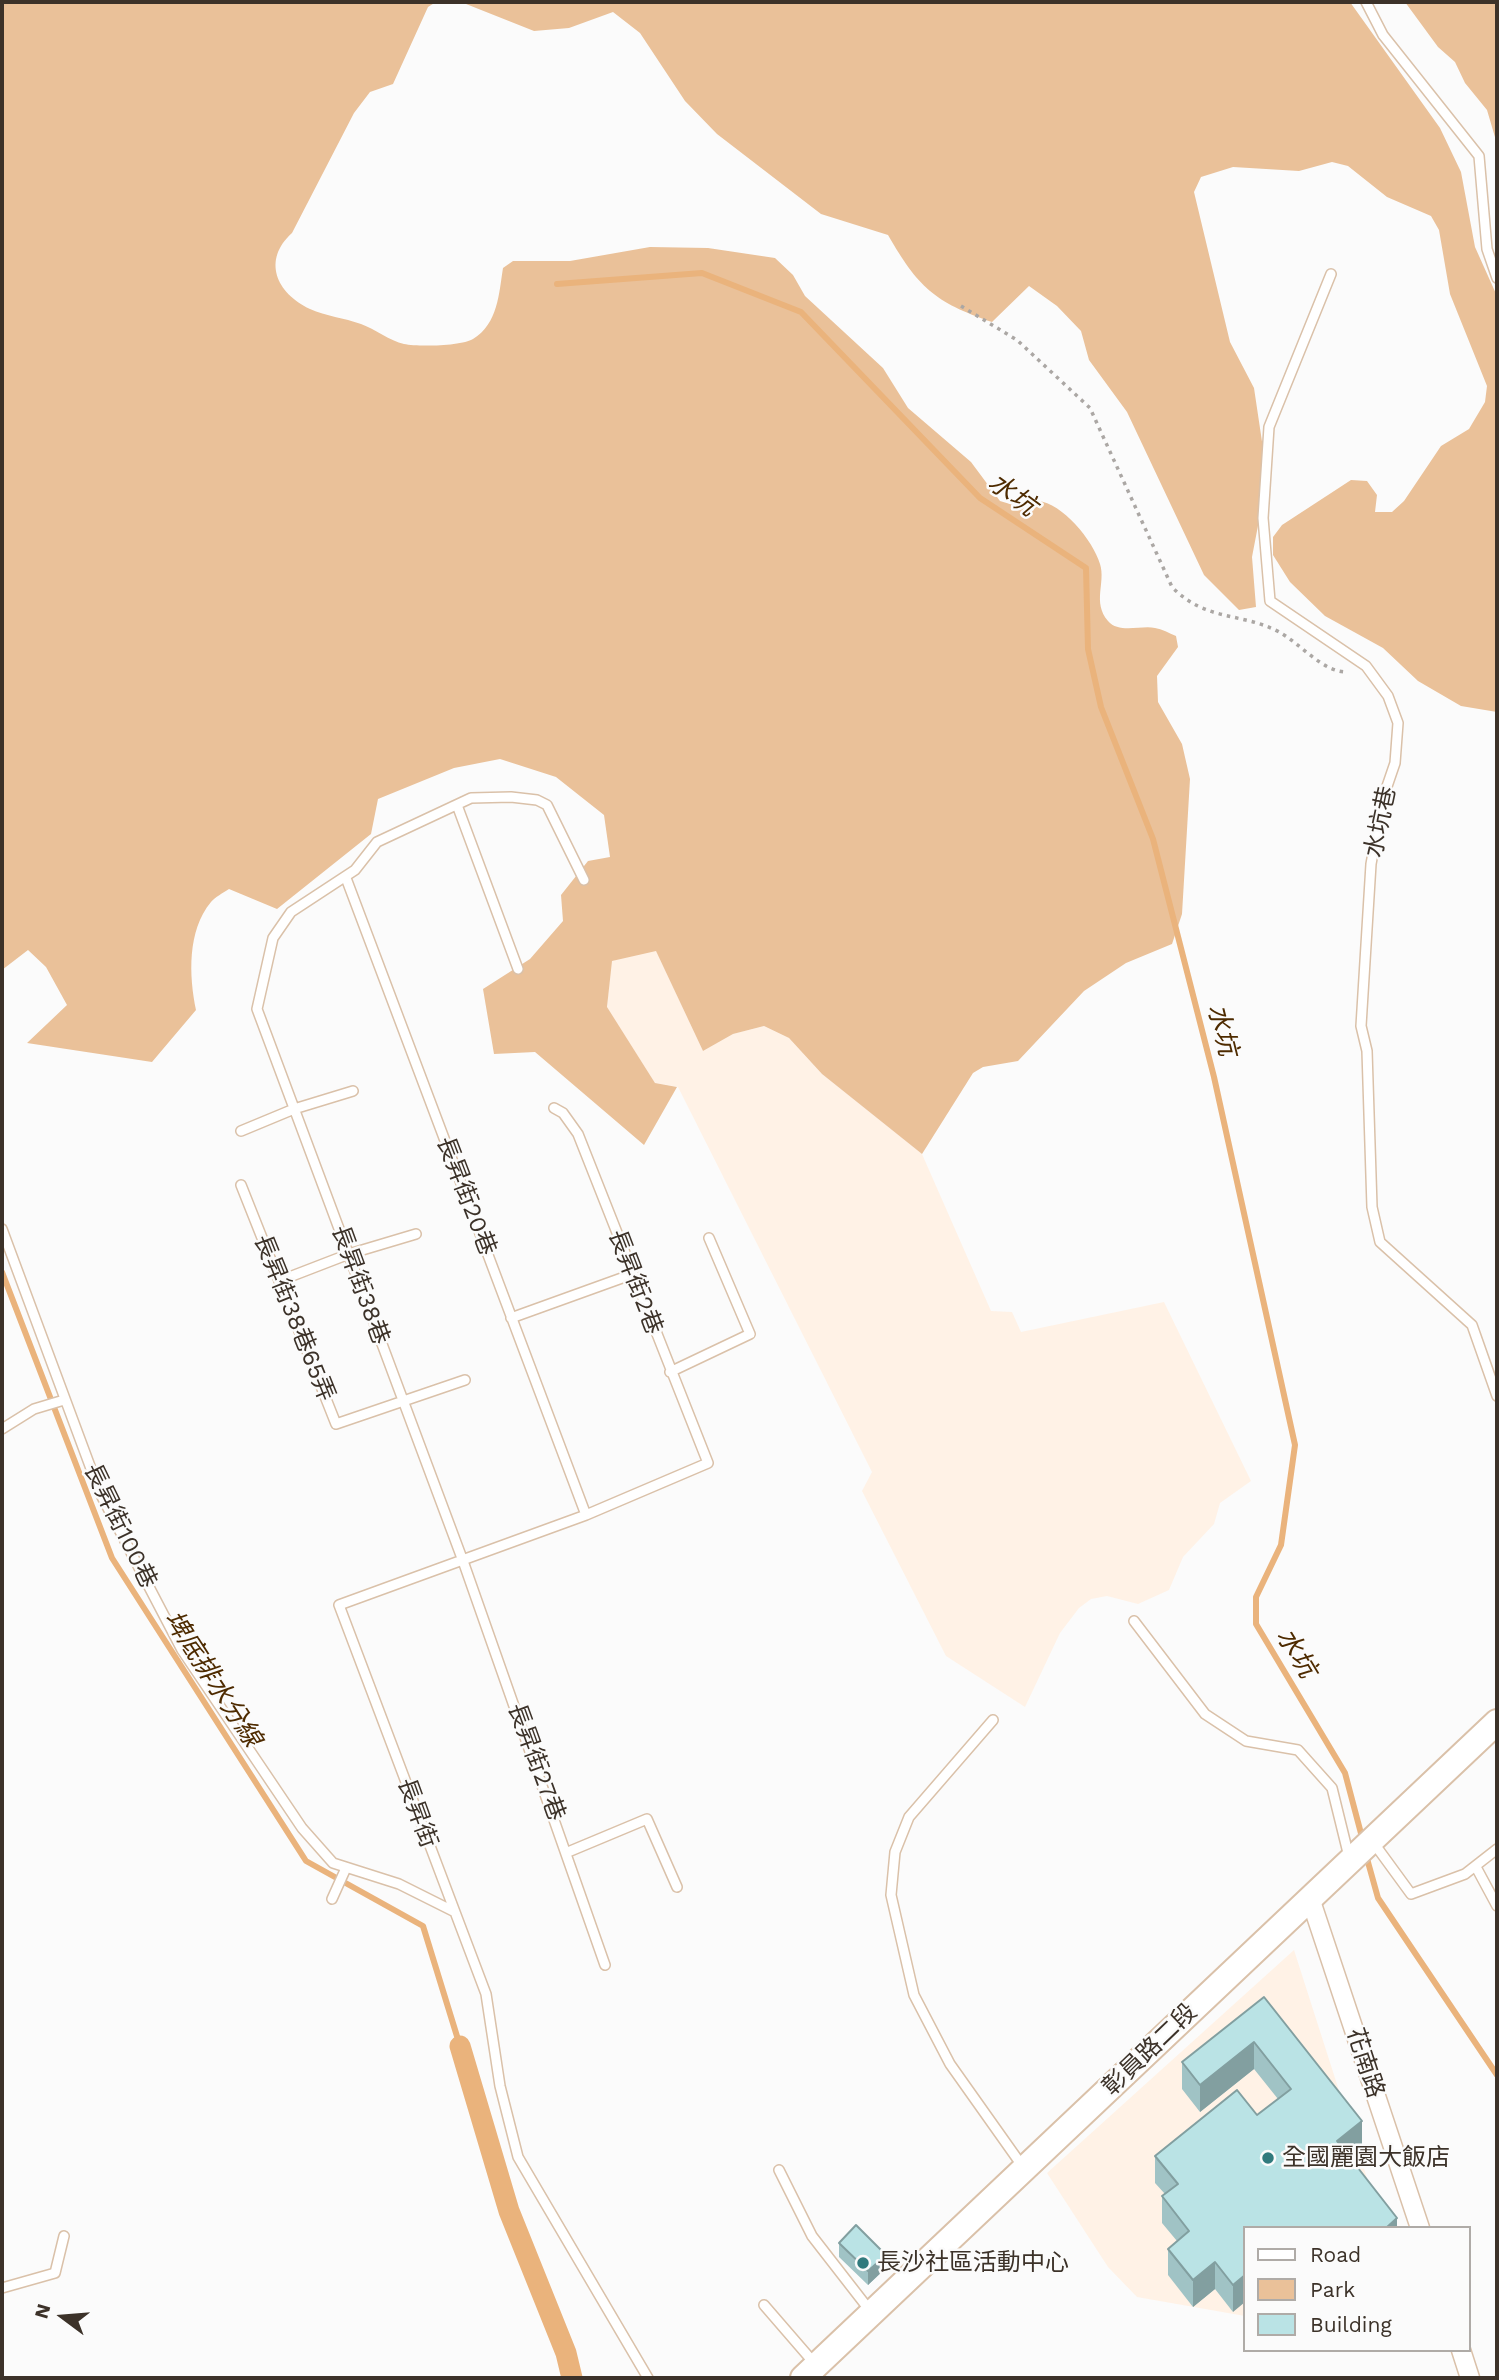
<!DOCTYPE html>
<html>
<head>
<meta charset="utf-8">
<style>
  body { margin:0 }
  #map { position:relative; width:1499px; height:2380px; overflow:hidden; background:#fbfbfb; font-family:"Work Sans",sans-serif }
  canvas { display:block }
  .frame { position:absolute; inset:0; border:4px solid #3c3229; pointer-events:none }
  .legend { position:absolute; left:1243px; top:2226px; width:228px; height:126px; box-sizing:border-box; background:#fbfbfb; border:2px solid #afaba7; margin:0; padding:9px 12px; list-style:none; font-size:21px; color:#3c3229 }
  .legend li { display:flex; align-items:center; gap:14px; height:35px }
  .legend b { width:35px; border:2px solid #afaba7 }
  .north { position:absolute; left:28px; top:2282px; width:70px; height:70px; -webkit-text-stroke:5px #fbfbfb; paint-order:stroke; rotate:286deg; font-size:19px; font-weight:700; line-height:28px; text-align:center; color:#3c3229 }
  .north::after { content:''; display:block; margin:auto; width:24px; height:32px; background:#3c3229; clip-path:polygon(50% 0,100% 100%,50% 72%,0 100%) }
</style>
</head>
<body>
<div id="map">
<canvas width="1499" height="2380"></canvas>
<div class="frame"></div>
<ul class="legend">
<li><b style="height:9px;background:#fff"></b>Road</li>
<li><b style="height:19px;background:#eac199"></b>Park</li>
<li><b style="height:19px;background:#bae3e5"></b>Building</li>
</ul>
<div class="north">N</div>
</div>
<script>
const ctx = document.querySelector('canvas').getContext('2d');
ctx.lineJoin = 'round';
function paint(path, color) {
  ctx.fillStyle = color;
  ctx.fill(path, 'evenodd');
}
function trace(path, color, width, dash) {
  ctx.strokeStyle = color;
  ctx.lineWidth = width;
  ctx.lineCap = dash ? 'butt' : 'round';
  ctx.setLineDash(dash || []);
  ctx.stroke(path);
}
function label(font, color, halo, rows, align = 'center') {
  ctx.font = font + ' "Work Sans","Noto Sans TC",sans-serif';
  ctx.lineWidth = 5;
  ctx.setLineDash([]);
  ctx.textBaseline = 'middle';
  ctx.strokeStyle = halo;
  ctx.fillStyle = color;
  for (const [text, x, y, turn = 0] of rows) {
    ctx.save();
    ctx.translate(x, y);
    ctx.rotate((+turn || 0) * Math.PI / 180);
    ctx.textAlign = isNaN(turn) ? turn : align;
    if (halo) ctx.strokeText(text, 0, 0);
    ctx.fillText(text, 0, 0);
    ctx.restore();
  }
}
paint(new Path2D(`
  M656,950l47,101 30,-17 31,-8 25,12 33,36 100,80 69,157 21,1 9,20 143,-30 87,179 -31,22 -6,21 -31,33 -14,33 -31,14 -31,-8 -16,3 -12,9 -19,25 -35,74 -79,-51 -84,-165 10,-19 -194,-385 -23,-4 -48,-75 4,-47z
  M1294,1950l89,278h-138v88l-108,-19 -29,-30 -61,-94z`), '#fff2e6');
paint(new Path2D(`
  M2,2h434l-8,5 -35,77 -23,8 -16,21 -62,120c-30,27 -16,60 18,76 16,7 34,9 51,15 14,5 29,17 43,20 14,3 58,2 69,-5 25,-15 26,-46 30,-71l10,-7h57l80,-14 58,1 67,10 18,17 12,21 78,72 25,40 63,54 29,39 33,10 5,-10c24,2 55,39 62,63 6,19 -8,38 8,57 11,13 33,4 47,7 7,1 14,5 21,8l2,11 -21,29 1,26 24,42 8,35 -8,135 -10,30 -46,19 -42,28 -66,70 -35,6 -10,6 -51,81 -100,-80 -33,-36 -25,-12 -31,8 -30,17 -47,-100 -44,10 -5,46 48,76 22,4 -33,58 -109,-93 -41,2 -11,-65 47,-30 33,-38 -2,-26 27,-34 22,-4 -6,-42 -48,-38 -56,-18 -46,9 -76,31 -7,35 -94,75 -48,-20c-6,4 -14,8 -18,13 -24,29 -22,74 -15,108l-44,52 -125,-19 40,-38 -21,-38 -18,-17 -26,20z
  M461,2h889l90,126 21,44 14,75 22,49v416l-36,-6 -43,-25 -35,-33 -58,-32 -35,-34 -17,-27v-18l9,-12 69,-45 16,1 10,14 -2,17h17l12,-11 37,-55 28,-17 16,-27 2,-16 -37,-92 -11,-64 -8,-14 -44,-19 -39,-31 -16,-4 -33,9 -66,-4 -32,10 -7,15 36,150 24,46 10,67 1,34 -13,68 4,50 -17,3 -35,-35 -77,-163 -38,-52 -8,-29 -24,-25 -28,-20 -37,36c-58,-20 -74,-35 -104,-87l-67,-21 -104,-80 -32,-33 -45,-68 -27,-21 -44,16 -35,3z
  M1405,2h92v142l-10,-34 -22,-27 -10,-21 -17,-15z`), '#eac199');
trace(new Path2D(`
  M557,284l145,-11 99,39 179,186 106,70 2,81 13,58 52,132 61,238 81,368 -14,100 -25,52v27l89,149 18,68
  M2,1272l110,286 194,303 117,65 37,120
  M1366,1855l12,43 119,177`), '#eab37c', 6);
trace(new Path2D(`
  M460,2046l49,165 57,142 6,25`), '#eab37c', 21);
const service = new Path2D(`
  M1366,2l17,33 96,121 8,93 10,29
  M1331,274l-62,153 -6,91 7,83 96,65 22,30 10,27 -3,40 -12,35 -12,66 -10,162 6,25 5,156 8,35 92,83 25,71
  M457,805l61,164
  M346,878l240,637
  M584,880l-37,-75 -10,-5 -26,-3 -40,1 -94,44 -22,28 -64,42 -18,26 -16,71 206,552 142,404
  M554,1108l9,5 15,21 130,329 -122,52 -247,90 147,389 14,92 18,71 130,221
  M241,1131l53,-22 59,-18
  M241,1185l95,239 129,-44
  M2,1229l98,264 82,157 120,178 31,35 66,21 54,27
  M279,1281l70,-27 67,-20
  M511,1318l122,-44
  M670,1372l80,-38 -41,-96
  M2,1429l32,-20 30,-9
  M1134,1621l71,93 41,27 52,9 34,38 17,69
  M993,1720l-84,97 -14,35 -4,43 23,100 36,69 73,103
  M1373,1842l38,52 54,-20 32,-25
  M568,1852l79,-33 30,68
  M1476,1867l21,39
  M332,1899l14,-31
  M779,2170l33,66 59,76
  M2,2288l53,-15 9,-37
  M764,2305l51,59`);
const minor = new Path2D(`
  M1310,1898l110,330
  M1461,2350l9,28`);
const secondary = new Path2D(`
  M803,2378l694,-656`);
trace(service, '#dac1a9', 12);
trace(minor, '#dac1a9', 21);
trace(secondary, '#dac1a9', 28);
trace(new Path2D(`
  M961,306l56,34 73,68 82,179c34,35 70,25 107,45 21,11 44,41 69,40`), '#aba7a4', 3.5, [3.5, 5]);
trace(service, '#fff', 9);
trace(minor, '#fff', 18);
trace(secondary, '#fff', 24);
paint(new Path2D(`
  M1264,1997l98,151 -13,10 48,70h-152l-12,84 -18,-23 -22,18 -25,-32v-26l9,-8 -15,-18v-27l3,-2 -10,-11v-27l102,-41 21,-16 -24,-30 -54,43 -18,-23v-27z
  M839,2243l47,25 -18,17 -29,-28z`), '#a0c3c5');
paint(new Path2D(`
  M1254,2042v27l-54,43v-27z
  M1362,2121v27l-25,20v-27z
  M1397,2218v10h-11z
  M886,2255v13l-18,17v-14z
  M1215,2262v27l-22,18v-27z
  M1245,2275v27l-12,10v-27z`), '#829fa0');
const building = new Path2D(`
  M1264,1997l98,124 -25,20 60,77 -11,10h-141v47l-12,10 -18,-23 -22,18 -25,-31 21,-18 -27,-35 16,-12 -23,-28 82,-66 20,25 34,-26 -37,-47 -54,43 -18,-23z
  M856,2225l30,30 -18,16 -29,-28z`);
paint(building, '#bae3e5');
trace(building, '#829fa0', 2);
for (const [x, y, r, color] of [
  [1268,2158,7,"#317a7d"],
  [863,2263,7,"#317a7d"]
]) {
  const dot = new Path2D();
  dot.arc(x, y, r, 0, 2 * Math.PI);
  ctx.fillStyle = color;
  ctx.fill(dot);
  trace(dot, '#fbfbfb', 2.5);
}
label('24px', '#3c3229', '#fbfbfb', [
  ["水坑巷",1381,822,-78],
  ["長昇街20巷",466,1196,69],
  ["長昇街2巷",635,1282,69],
  ["長昇街38巷",360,1285,70],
  ["長昇街38巷65弄",294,1318,68],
  ["長昇街100巷",120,1526,64],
  ["長昇街27巷",536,1762,70],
  ["長昇街",417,1813,70],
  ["彰員路二段",1150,2050,-44],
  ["花南路",1365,2063,72]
]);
label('24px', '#3c3229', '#fbfbfb', [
  ["全國麗園大飯店",1282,2158],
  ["長沙社區活動中心",877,2263]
], 'left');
label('italic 26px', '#4e2b00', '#fbfbfb', [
  ["水坑",1012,495,36],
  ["水坑",1222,1030,76],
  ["水坑",1296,1653,59],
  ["埤底排水分線",212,1679,57]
]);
</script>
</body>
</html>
